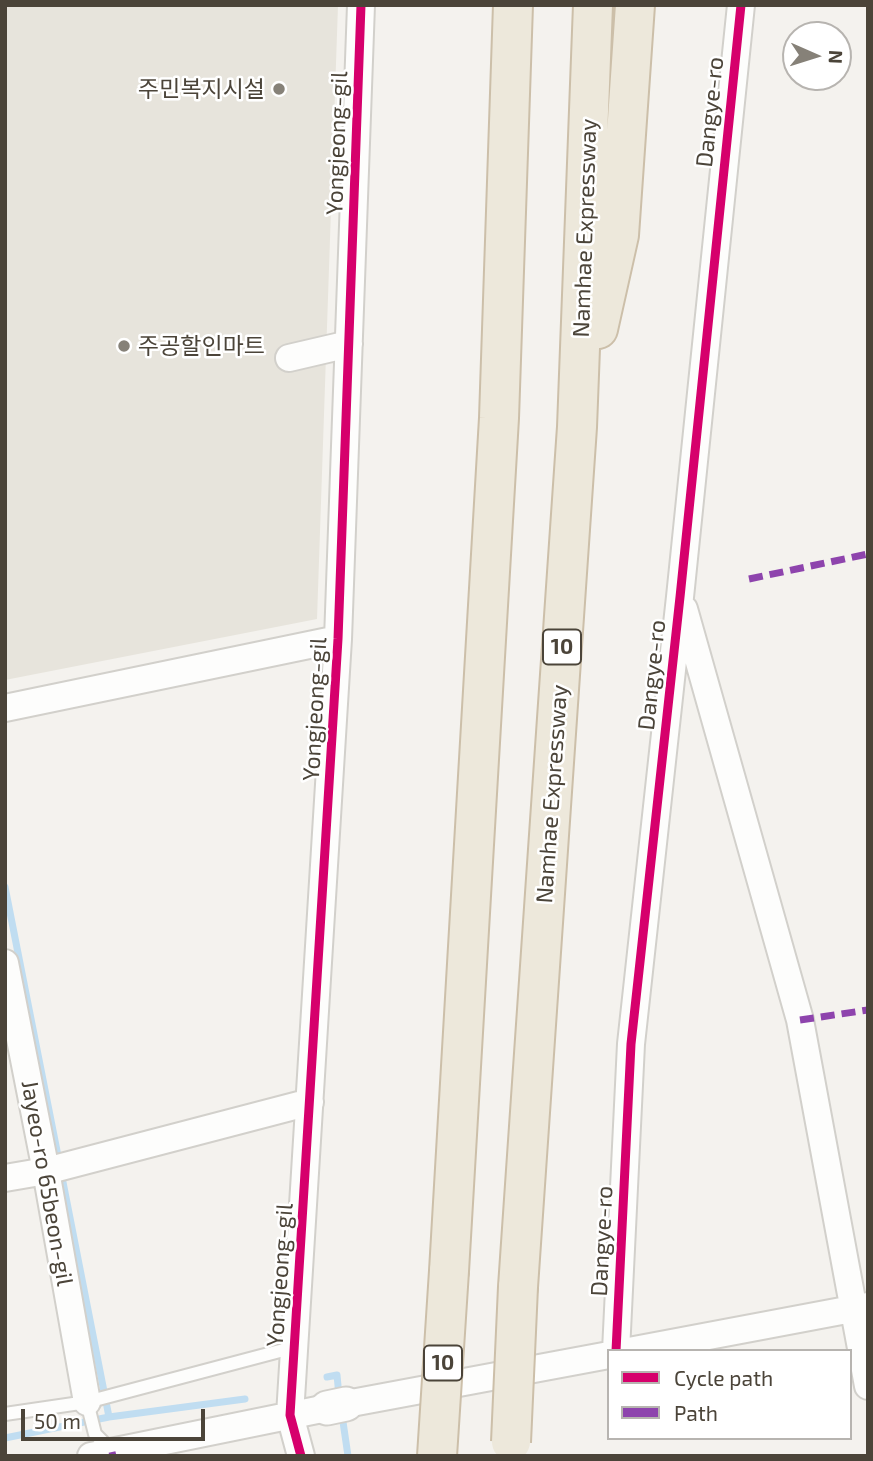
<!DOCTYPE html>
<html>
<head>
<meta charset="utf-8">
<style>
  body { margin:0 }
  #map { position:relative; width:873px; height:1461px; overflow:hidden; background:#f4f2ee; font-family:"Exo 2",sans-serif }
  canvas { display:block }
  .frame { position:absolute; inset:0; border:7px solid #4b4439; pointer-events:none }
  .legend { position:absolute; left:607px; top:1349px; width:245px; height:91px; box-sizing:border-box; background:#fff; border:2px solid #b7b4b0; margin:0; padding:9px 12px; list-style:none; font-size:21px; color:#4b4439 }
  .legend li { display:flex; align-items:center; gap:14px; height:35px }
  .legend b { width:35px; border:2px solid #b7b4b0 }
  .north { position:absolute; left:782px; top:21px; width:70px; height:70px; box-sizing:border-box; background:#fff; border:2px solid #b7b4b0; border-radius:50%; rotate:93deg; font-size:19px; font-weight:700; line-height:28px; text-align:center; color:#4b4439 }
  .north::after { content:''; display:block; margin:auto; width:24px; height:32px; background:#868178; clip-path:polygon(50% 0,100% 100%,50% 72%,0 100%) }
  .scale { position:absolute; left:21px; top:1409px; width:184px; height:32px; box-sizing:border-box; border:4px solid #4b4439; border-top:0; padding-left:9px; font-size:21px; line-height:24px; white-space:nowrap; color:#4b4439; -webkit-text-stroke:5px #fff; paint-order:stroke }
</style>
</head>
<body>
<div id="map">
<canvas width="873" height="1461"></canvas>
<div class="frame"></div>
<ul class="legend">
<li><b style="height:9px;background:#d6006c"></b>Cycle path</li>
<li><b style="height:9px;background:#8e44ad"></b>Path</li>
</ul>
<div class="north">N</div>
<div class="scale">50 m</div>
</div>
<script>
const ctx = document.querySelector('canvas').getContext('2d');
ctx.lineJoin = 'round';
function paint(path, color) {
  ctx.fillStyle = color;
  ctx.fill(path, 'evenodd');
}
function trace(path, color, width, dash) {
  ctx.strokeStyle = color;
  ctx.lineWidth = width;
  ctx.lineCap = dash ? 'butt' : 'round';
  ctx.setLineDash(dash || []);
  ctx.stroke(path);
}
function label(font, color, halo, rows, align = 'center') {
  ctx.font = font + ' "Exo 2","Noto Sans KR",sans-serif';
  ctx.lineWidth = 5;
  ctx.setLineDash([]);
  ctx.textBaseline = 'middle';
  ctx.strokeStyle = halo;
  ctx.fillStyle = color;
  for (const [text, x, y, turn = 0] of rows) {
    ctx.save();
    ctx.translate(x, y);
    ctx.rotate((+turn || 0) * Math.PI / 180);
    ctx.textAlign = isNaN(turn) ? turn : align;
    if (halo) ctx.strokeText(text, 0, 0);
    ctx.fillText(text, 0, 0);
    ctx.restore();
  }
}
paint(new Path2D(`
  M5,5h333l-21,614 -312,61z`), '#e7e4dc');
trace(new Path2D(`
  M5,887l54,274
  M61,1172l48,245
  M327,1377l10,-2 2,21
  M342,1415l6,41
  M5,1438l104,-21 136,-18`), '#c0ddf1', 7);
const service = new Path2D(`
  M87,1402l8,32 16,16
  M5,1414l82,-12 208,-55`);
const minor = new Path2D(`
  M289,358l60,-14
  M684,609l116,411 68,366
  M5,708l333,-69
  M5,963l41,208 41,231
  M5,1178l41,-7 264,-69
  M616,1351l15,-307 49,-447 61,-592
  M629,1351l239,-45
  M346,1404l263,-49
  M91,1456l236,-48
  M301,1456l-11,-41 48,-776 23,-634`);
const tertiary = new Path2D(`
  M327,1408l19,-4`);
const motorway = new Path2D(`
  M598,329l21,-94 16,-230
  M449,1271l50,-853 14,-413
  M518,1287l59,-860 16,-422`);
trace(service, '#d2d0cb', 16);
trace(minor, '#d2d0cb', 30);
trace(tertiary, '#d2d0cb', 37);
trace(motorway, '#ccbfa9', 42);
trace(service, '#fdfdfc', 12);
trace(minor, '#fdfdfc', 26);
trace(tertiary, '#fdfdfc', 33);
trace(motorway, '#ede8db', 38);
const motorwayBridge = new Path2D(`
  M511,1442l7,-155
  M437,1456l12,-185`);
trace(motorwayBridge, '#ccbfa9', 42, []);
trace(motorwayBridge, '#ede8db', 38);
trace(new Path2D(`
  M749,579l119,-25
  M800,1020l68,-10
  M112,1452l1,4`), '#8e44ad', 7, [14, 7]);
trace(new Path2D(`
  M616,1351l15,-307 49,-447 61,-592
  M301,1456l-11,-41 48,-776 23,-634`), '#d6006c', 9);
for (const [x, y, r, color] of [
  [279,89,7,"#868178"],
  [124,346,7,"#868178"]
]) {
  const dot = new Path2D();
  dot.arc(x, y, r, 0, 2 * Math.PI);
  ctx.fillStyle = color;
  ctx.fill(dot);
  trace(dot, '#fff', 2.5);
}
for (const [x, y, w] of [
  [562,647,38],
  [443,1363,38]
]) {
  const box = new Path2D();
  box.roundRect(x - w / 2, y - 17.5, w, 35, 5);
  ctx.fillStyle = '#fff';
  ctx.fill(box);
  trace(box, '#4b4439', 2);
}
label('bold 21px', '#4b4439', null, [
  ["10",562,647],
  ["10",443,1363]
]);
label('23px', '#4b4439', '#fff', [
  ["주민복지시설",265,89],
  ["주공할인마트",138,346,"left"]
], 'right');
label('23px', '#4b4439', '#fff', [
  ["Dangye-ro",710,112,-84],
  ["Yongjeong-gil",337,143,-88],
  ["Namhae Expressway",585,228,-88],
  ["Dangye-ro",652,675,-84],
  ["Yongjeong-gil",315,709,-87],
  ["Namhae Expressway",552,794,-86],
  ["Jayeo-ro 65beon-gil",47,1183,80],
  ["Dangye-ro",602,1241,-87],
  ["Yongjeong-gil",280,1275,-86]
]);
</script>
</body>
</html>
